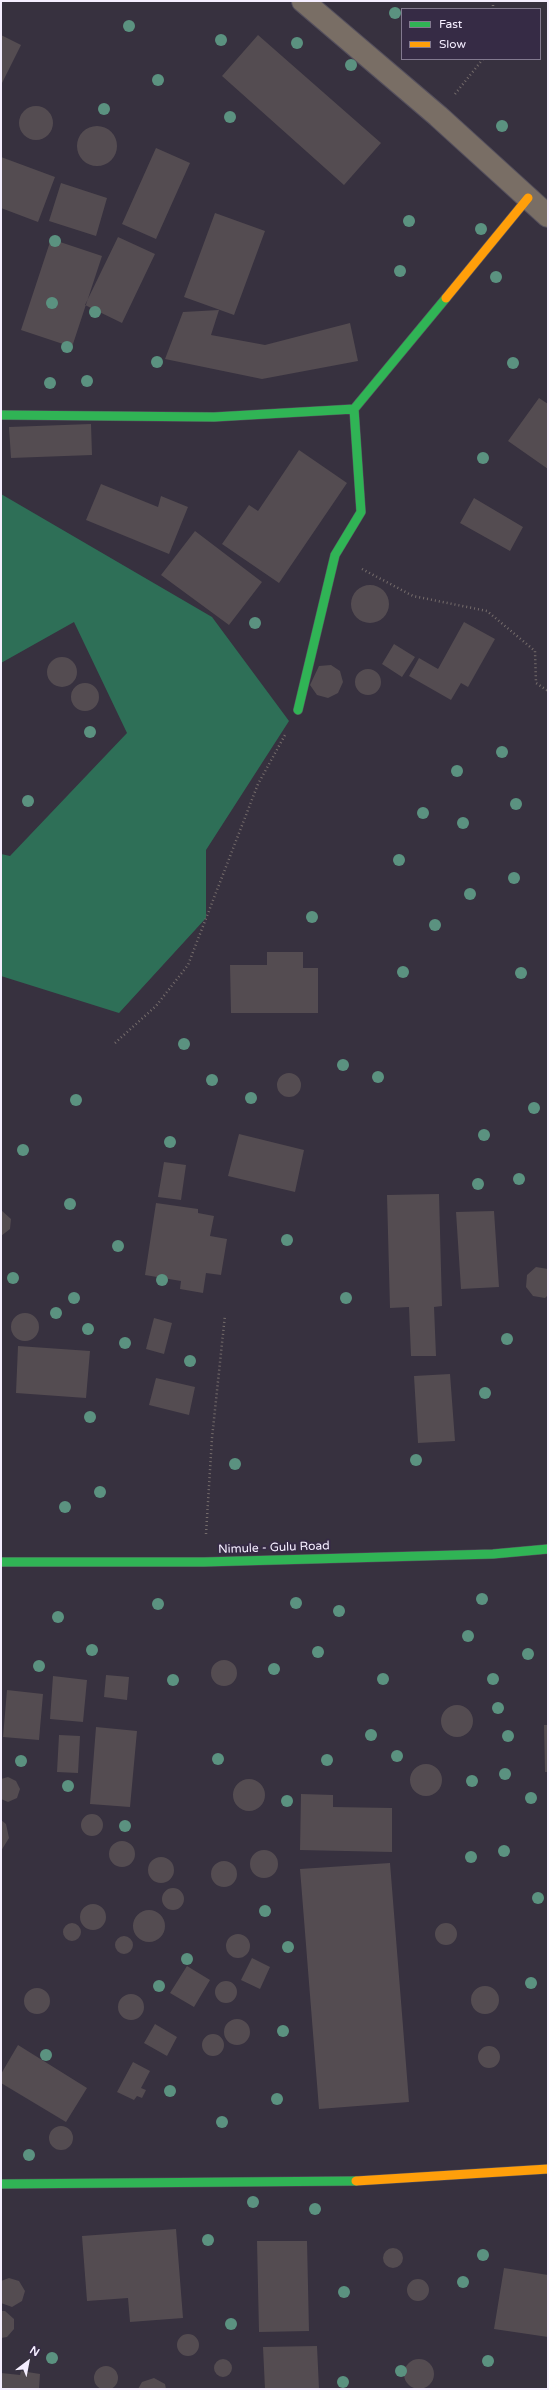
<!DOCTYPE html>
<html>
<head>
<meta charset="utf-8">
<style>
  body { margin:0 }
  #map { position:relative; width:549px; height:2390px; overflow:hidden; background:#37313f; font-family:"Varela Round",sans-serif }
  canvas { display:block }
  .frame { position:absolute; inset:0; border:2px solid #f5eeff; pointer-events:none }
  .legend { position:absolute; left:401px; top:8px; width:140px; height:52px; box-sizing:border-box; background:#362b45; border:1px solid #82798f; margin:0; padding:5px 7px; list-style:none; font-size:12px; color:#f5eeff }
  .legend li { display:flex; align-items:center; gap:8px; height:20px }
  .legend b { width:20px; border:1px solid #82798f }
  .north { position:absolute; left:8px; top:2342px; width:40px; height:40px; -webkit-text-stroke:3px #362b45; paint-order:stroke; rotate:32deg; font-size:11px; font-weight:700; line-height:16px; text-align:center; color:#f5eeff }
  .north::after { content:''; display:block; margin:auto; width:14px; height:18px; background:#f5eeff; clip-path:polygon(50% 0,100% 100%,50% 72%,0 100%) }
</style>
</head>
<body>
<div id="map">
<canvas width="549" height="2390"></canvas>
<div class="frame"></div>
<ul class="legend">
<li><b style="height:5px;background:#30b455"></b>Fast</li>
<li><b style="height:5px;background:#ff9f0a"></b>Slow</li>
</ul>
<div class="north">N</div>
</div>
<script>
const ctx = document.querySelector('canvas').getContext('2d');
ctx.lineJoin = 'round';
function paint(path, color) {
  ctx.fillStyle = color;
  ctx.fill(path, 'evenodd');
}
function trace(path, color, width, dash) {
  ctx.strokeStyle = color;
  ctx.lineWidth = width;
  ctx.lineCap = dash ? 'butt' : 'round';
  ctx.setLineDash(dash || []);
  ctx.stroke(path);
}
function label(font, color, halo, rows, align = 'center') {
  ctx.font = font + ' "Varela Round",sans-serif';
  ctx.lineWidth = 4;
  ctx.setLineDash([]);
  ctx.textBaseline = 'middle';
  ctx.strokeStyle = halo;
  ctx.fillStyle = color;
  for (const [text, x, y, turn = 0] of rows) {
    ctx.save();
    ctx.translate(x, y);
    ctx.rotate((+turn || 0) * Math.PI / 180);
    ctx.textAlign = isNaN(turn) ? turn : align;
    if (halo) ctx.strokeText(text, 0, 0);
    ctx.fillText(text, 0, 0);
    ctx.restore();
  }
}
paint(new Path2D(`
  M1,494l211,123 77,104 -83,129v68l-87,95 -118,-37v-122l9,2 117,-123 -53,-111 -73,41z`), '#2e6f57');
paint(new Path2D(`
  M1,35l20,10 -20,40z
  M258,35l123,108 -37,42 -122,-109z
  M19 123a17 17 0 1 1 34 0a17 17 0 1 1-34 0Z
  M77 146a20 20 0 1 1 40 0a20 20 0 1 1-40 0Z
  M156,148l34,15 -34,76 -34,-15z
  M1,157l54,20 -17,45 -37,-14z
  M61,183l46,15 -11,38 -47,-15z
  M215,213l50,18 -31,84 -50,-18z
  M118,237l37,17 -33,69 -37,-18z
  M51,239l51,17 -30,91 -51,-17z
  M219,310l-8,25 54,10 85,-22 8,38 -96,18 -97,-20 18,-47z
  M539,398l9,6v65l-40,-28z
  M91,424l1,31 -81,3 -2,-31z
  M299,450l48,33 -68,100 -57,-39 27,-39 9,6z
  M101,484l57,23 3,-11 27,11 -19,47 -83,-34z
  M474,498l49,29 -13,24 -50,-28z
  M195,531l67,51 -33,43 -68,-50z
  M351 604a19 19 0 1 1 38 0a19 19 0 1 1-38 0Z
  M464,622l31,17 -27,48 -7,-4 -10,17 -42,-24 10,-18 19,11z
  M394,644l21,13 -13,20 -20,-13z
  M47 672a15 15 0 1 1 30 0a15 15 0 1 1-30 0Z
  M331,665l9,6 3,11 -5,11 -10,5 -11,-3 -7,-10 9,-19z
  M355 682a13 13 0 1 1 26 0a13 13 0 1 1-26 0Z
  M71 697a14 14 0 1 1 28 0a14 14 0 1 1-28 0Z
  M267,952h36v16h15v45h-87l-1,-48h37z
  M277 1085a12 12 0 1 1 24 0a12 12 0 1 1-24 0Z
  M239,1134l65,16 -9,42 -67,-16z
  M164,1162l22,3 -5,35 -23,-3z
  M439,1194l3,112 -8,1 2,49h-25l-2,-49 -19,1 -3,-113z
  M156,1203l42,6v4l16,3 -4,20 17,3 -6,36 -15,-2 -3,20 -23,-4 1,-8 -36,-6z
  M1,1210l10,9 -1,10 -9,7z
  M494,1211l5,76 -38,2 -5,-77z
  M536,1267l12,2v26l-3,3 -12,-2 -7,-9 1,-12z
  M11 1327a14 14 0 1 1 28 0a14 14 0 1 1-28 0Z
  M154,1318l18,5 -8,31 -18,-5z
  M18,1346l72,5 -4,47 -70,-5z
  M450,1374l5,67 -37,2 -4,-67z
  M156,1378l39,9 -6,28 -40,-10z
  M211 1673a13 13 0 1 1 26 0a13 13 0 1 1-26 0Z
  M106,1675l23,2 -2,23 -23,-3z
  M53,1676l34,4 -4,42 -33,-3z
  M7,1690l36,4 -4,46 -36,-3z
  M441 1721a16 16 0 1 1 32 0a16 16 0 1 1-32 0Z
  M544,1725h4v47h-3z
  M96,1727l41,4 -7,76 -40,-3z
  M59,1735l21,1 -2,37 -21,-1z
  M410 1780a16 16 0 1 1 32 0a16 16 0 1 1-32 0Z
  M8,1777l8,4 4,8 -3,9 -9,4 -7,-3v-20z
  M233 1795a16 16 0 1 1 32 0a16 16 0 1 1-32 0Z
  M301,1794l32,1v12l59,1v44l-92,-2z
  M81 1825a11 11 0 1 1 22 0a11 11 0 1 1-22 0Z
  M1,1820l5,4 3,14 -8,13z
  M109 1854a13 13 0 1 1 26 0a13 13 0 1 1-26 0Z
  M250 1864a14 14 0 1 1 28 0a14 14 0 1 1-28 0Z
  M148 1870a13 13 0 1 1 26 0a13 13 0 1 1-26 0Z
  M211 1874a13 13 0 1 1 26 0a13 13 0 1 1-26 0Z
  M390,1863l19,239 -90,7 -19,-240z
  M162 1899a11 11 0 1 1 22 0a11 11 0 1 1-22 0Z
  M80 1917a13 13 0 1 1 26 0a13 13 0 1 1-26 0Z
  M133 1926a16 16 0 1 1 32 0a16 16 0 1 1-32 0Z
  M63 1932a9 9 0 1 1 18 0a9 9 0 1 1-18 0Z
  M435 1934a11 11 0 1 1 22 0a11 11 0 1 1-22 0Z
  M226 1946a12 12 0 1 1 24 0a12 12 0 1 1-24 0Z
  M115 1945a9 9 0 1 1 18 0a9 9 0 1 1-18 0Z
  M252,1958l18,9 -10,22 -19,-9z
  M187,1966l23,14 -16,27 -24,-14z
  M215 1992a11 11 0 1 1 22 0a11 11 0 1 1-22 0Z
  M471 2000a14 14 0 1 1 28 0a14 14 0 1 1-28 0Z
  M24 2001a13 13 0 1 1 26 0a13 13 0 1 1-26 0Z
  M118 2007a13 13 0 1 1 26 0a13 13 0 1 1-26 0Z
  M224 2032a13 13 0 1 1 26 0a13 13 0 1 1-26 0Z
  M155,2024l22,13 -10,19 -23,-13z
  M202 2045a11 11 0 1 1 22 0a11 11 0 1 1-22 0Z
  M18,2045l69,43 -21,34 -65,-39v-9z
  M478 2057a11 11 0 1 1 22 0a11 11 0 1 1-22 0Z
  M133,2062l17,9 -9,17 5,2 -4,8 -5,-2 -3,4 -17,-8z
  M49 2138a12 12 0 1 1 24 0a12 12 0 1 1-24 0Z
  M176,2229l7,89 -53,4 -2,-24 -41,3 -5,-65z
  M257,2241h50l2,90 -50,1z
  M383 2258a10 10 0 1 1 20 0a10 10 0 1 1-20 0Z
  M504,2268l44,7v62l-54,-8z
  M9,2278l10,3 6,10 -3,10 -10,6 -11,-4v-22z
  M407 2290a11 11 0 1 1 22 0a11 11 0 1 1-22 0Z
  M1,2311h4l9,8v10l-7,8 -6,1z
  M177 2345a11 11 0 1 1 22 0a11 11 0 1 1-22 0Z
  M317,2346l2,43h-54l-2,-42z
  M404 2374a15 15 0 1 1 30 0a15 15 0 1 1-30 0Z
  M214 2368a9 9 0 1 1 18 0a9 9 0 1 1-18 0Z
  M94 2378a12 12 0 1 1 24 0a12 12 0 1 1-24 0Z
  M21,2371l19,3 -1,15h-38v-16l19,2z
  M154,2378l11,6 1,5h-28l4,-7z`), '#544c51');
const street = new Path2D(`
  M303,1l135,115 110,100`);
const fast = new Path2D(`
  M1,415l213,2 140,-8 92,-111
  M298,710l37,-155 26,-43 -7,-103
  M1,1562h203l289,-8 55,-5
  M1,2184l355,-3`);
const slow = new Path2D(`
  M446,298l82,-100
  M356,2181l192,-12`);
trace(street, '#55505d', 24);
trace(fast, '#55505d', 10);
trace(slow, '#55505d', 10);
trace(new Path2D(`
  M493,1v8
  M455,94l28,-35
  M362,569l51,27 74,15 48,40 1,32 12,8
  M115,1043l41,-37 32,-41 70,-181 27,-49
  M206,1534l6,-96 13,-123`), '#756c6b', 2.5, [1, 3]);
trace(street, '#796e65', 22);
trace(fast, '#30b455', 9);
trace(slow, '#ff9f0a', 9);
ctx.fillStyle = '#5b9280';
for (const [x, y] of [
  [395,13],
  [129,26],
  [221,40],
  [297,43],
  [351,65],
  [158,80],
  [104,109],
  [230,117],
  [502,126],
  [409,221],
  [481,229],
  [55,241],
  [400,271],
  [496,277],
  [52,303],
  [95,312],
  [67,347],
  [157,362],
  [513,363],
  [87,381],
  [50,383],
  [483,458],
  [255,623],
  [90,732],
  [502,752],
  [457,771],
  [28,801],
  [516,804],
  [423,813],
  [463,823],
  [399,860],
  [514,878],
  [470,894],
  [312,917],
  [435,925],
  [403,972],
  [521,973],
  [184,1044],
  [343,1065],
  [378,1077],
  [212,1080],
  [251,1098],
  [76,1100],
  [534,1108],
  [484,1135],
  [170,1142],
  [23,1150],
  [519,1179],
  [478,1184],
  [70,1204],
  [287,1240],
  [118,1246],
  [13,1278],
  [162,1280],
  [74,1298],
  [346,1298],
  [56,1313],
  [88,1329],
  [507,1339],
  [125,1343],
  [190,1361],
  [485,1393],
  [90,1417],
  [416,1460],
  [235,1464],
  [100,1492],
  [65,1507],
  [482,1599],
  [296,1603],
  [158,1604],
  [339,1611],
  [58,1617],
  [468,1636],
  [92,1650],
  [318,1652],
  [528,1654],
  [39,1666],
  [274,1669],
  [383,1679],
  [493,1679],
  [173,1680],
  [498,1708],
  [371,1735],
  [508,1736],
  [397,1756],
  [218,1759],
  [327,1760],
  [21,1761],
  [505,1774],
  [472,1781],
  [68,1786],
  [531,1798],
  [287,1801],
  [125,1826],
  [504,1851],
  [471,1857],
  [538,1898],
  [265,1911],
  [288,1947],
  [187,1959],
  [531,1983],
  [159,1986],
  [283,2031],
  [46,2055],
  [170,2091],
  [277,2099],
  [222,2122],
  [29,2155],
  [253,2202],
  [315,2209],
  [208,2240],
  [483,2255],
  [463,2282],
  [344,2292],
  [231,2324],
  [52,2358],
  [488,2361],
  [401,2371],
  [343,2382]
]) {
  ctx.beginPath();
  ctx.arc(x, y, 6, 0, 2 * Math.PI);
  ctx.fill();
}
label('12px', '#f5eeff', '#362b45', [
  ["Nimule - Gulu Road",274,1548,-2]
]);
</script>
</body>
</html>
